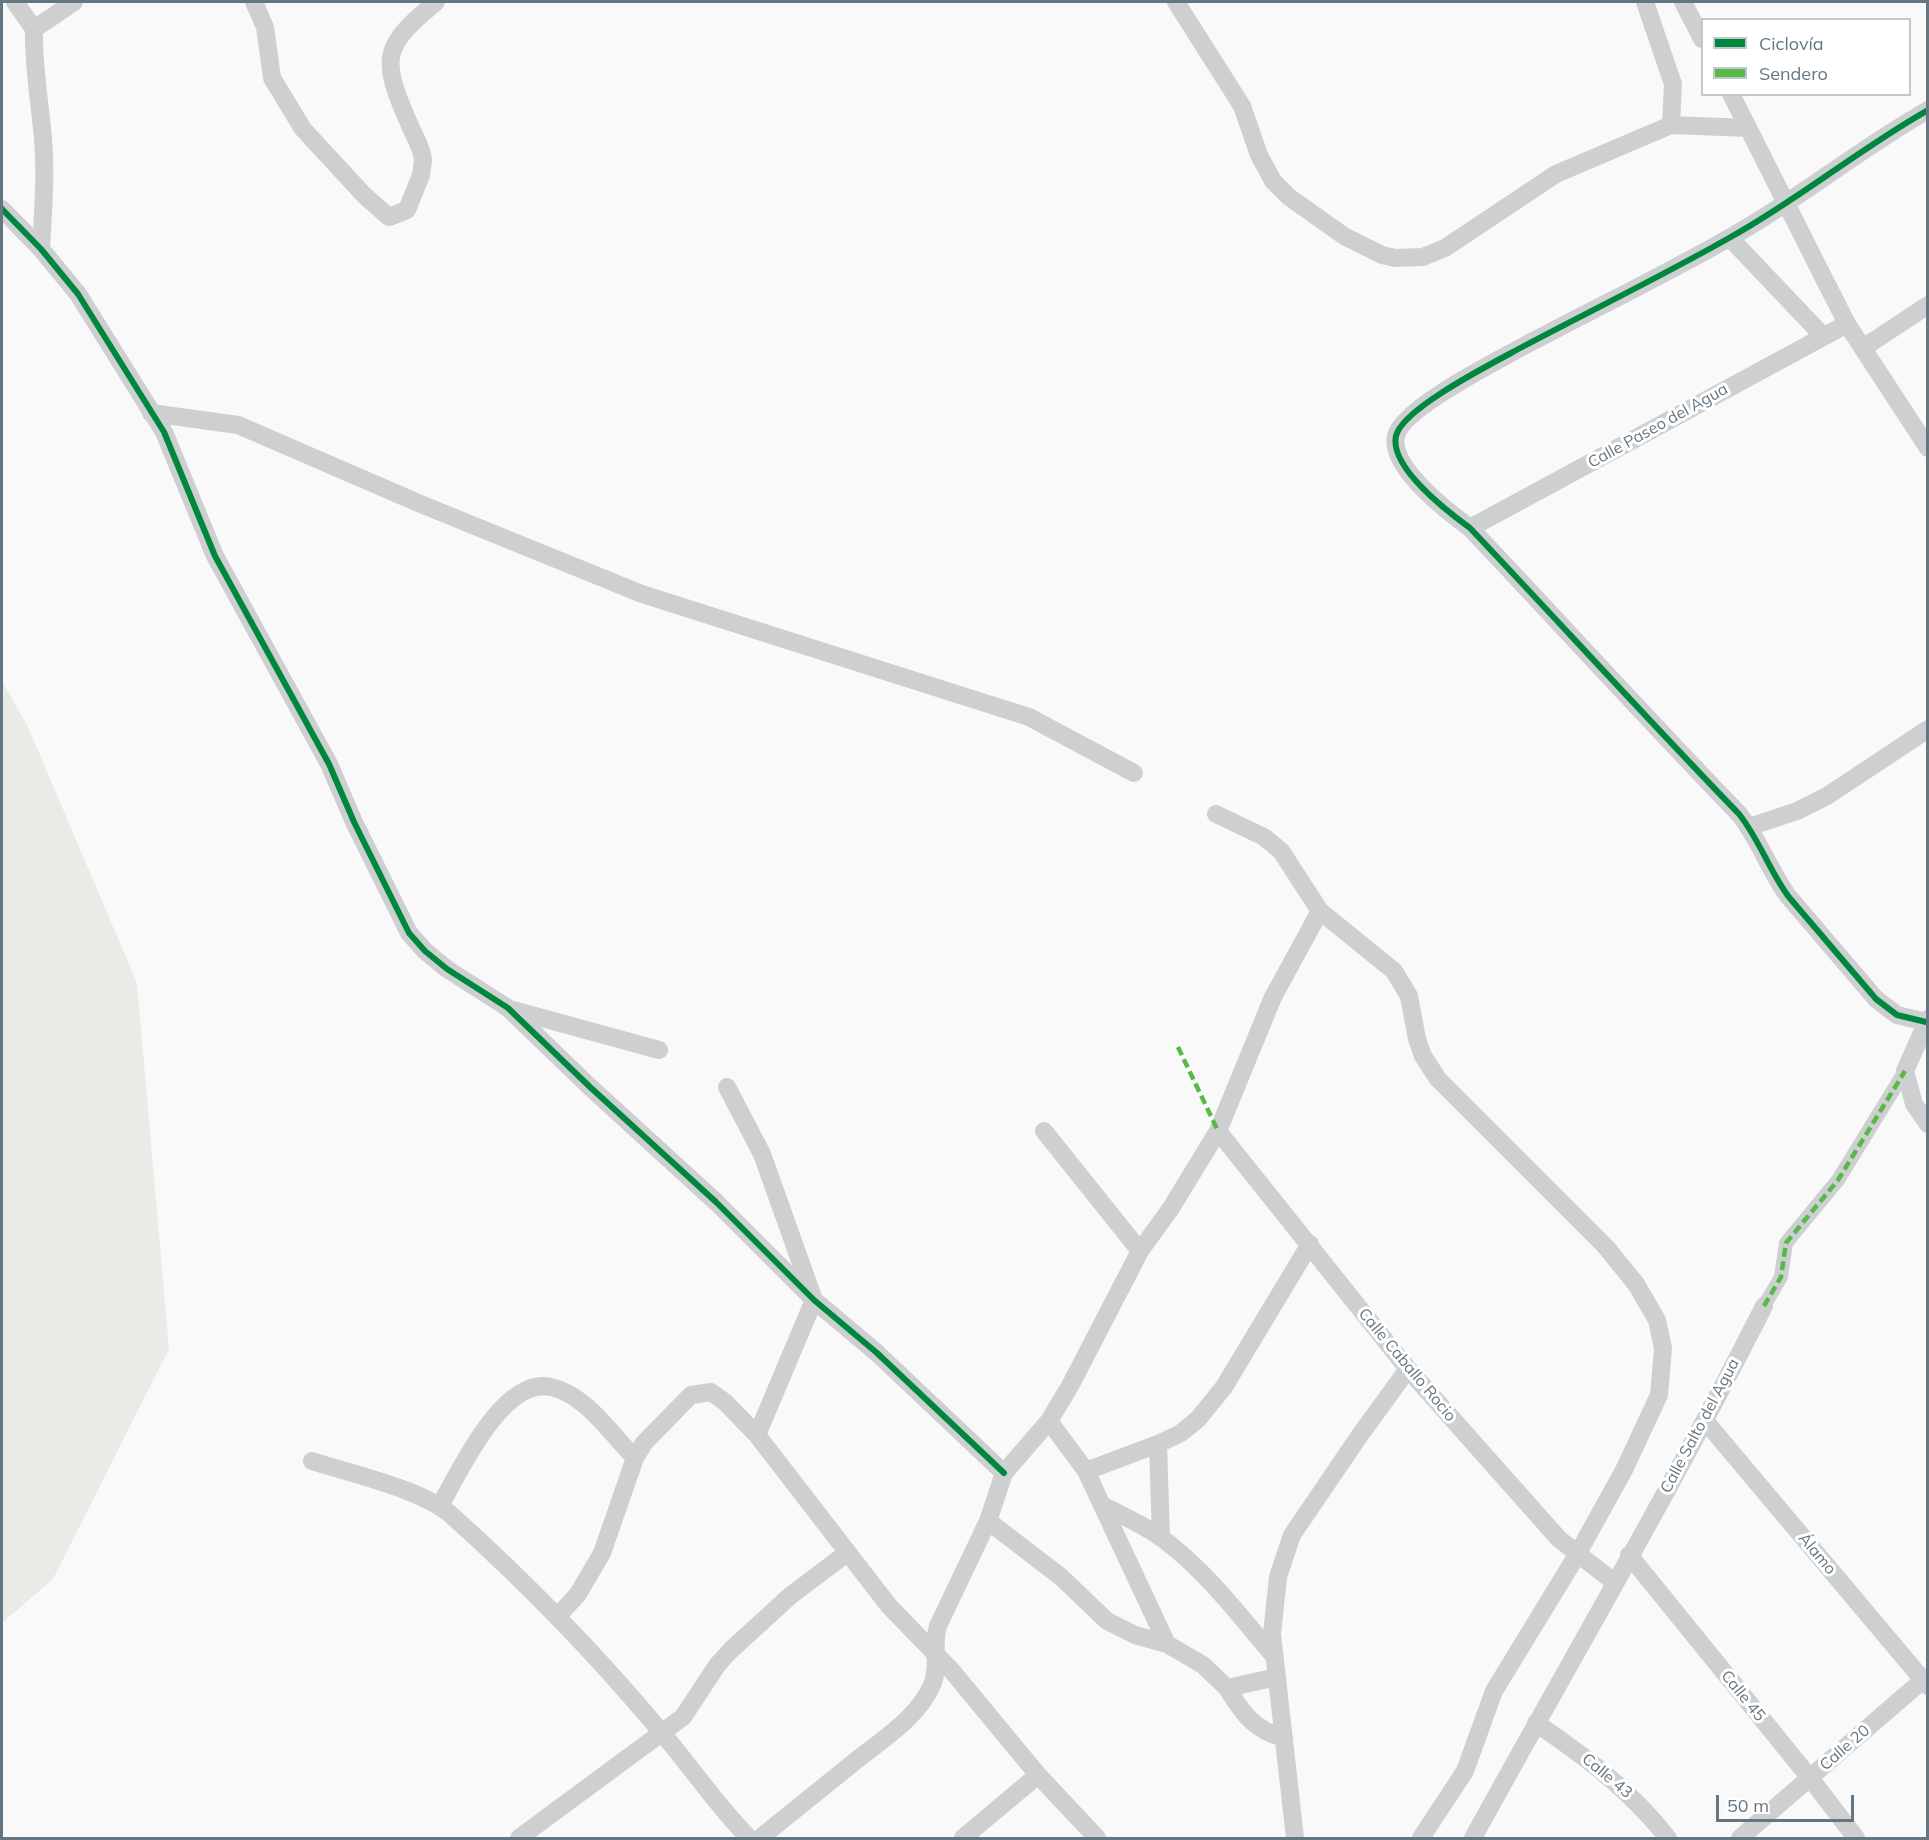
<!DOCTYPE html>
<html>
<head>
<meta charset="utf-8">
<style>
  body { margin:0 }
  #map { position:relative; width:1929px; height:1840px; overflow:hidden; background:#f9f9f9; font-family:Mulish,sans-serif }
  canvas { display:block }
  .frame { position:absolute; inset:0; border:3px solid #657683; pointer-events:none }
  .legend { position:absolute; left:1701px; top:18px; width:210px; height:78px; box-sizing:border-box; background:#fff; border:2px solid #c1c8cd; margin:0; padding:8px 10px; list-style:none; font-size:18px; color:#657683 }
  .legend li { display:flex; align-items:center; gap:12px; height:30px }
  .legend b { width:30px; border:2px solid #c1c8cd }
  .scale { position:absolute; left:1716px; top:1795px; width:138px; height:27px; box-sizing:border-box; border:3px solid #657683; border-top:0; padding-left:8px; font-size:18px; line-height:21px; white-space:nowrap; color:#657683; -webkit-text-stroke:4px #fff; paint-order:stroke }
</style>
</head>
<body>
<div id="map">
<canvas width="1929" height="1840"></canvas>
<div class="frame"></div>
<ul class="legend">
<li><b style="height:8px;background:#00873e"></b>Ciclovía</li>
<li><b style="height:8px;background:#58b947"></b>Sendero</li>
</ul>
<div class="scale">50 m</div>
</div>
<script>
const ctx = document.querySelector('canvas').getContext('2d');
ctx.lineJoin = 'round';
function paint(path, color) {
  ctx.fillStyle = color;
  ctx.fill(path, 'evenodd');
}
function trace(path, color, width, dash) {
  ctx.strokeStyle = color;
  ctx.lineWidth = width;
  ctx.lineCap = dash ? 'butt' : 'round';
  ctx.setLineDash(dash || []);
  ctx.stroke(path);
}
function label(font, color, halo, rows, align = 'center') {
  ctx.font = font + ' Mulish,sans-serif';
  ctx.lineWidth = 6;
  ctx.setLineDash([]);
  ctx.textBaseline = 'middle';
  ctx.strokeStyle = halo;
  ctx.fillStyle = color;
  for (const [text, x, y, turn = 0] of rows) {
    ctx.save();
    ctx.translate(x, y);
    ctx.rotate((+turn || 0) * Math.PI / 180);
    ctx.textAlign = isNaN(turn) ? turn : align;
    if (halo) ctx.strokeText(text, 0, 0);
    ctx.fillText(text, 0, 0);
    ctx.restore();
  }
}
paint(new Path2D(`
  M2,681l26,46 109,256 32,366 -116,230 -51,44z`), '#e8ebe6');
trace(new Path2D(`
  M1764,1306l17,-29 5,-34 52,-63 67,-109`), '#cecfd0', 14);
trace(new Path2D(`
  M15,2l19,27
  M254,2l11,25 7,51 31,51 62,67 24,21 18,-7 14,-35 2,-15c-1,-13 -10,-26 -15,-39 -28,-64 -25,-75 28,-119
  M1176,2l66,104 17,49 14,26 16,16 55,39 38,19 13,3 28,-1 22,-9 111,-74 115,-49 77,3
  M1645,2l28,82 -2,41
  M1683,2l19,37
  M1731,94l116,230 81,124
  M2,209l39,40 37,45 86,138 51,124 114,208 25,58 55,111 16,18 22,18 61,39 82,79 126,115 98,98 63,53 127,120
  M1730,238l93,98
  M41,249c2,-36 5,-73 2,-110 -3,-37 -10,-72 -9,-110l40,-27
  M1863,348l65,-43
  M151,413l87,12 185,80 219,89 387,123 105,56
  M1470,528l377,-204
  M1216,814l48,23 17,14 39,60 74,60 15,25 8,43 6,17 15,23 168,168 30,37 21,36 6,28 -4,47 -35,75 -47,85 -83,136 -29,80 -44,67
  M1749,827l48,-16 30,-15 101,-67
  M513,1010l146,40
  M1928,1019l-23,52 9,33 14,20
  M1926,1022l-29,-7 -21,-16 -88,-103c-19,-26 -29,-57 -49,-82 -91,-94 -179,-191 -269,-286 -22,-16 -81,-61 -74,-92 6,-28 101,-75 128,-90 68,-36 138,-70 205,-108 69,-38 130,-89 199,-128
  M727,1087l35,67 52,146 -57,135
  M1044,1131l96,120
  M1218,1131l190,238 151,170 55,43
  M1049,1421l37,50 81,173
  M1706,1422l222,264
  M1158,1444l3,93
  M312,1461c40,13 105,27 137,52 76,68 148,142 213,220 30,35 55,73 87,105
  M1086,1471l72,-27 23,-11 17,-14 26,-32 86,-143
  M1102,1505c20,11 43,20 61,34 43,32 76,76 111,117
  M440,1506c19,-34 63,-130 111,-119 34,7 61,48 84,71
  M988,1521l73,56 46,44 28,14 32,9 36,21 24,23 50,-11
  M1629,1555l181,223 46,60
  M557,1617l21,-23 24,-41 33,-95 9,-15 47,-48 20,-3 14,10 32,33 132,171 63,65 86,104 59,63
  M1227,1688c16,26 27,42 57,50
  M1536,1723c51,35 93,66 132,115
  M519,1838l164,-121 35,-53 13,-14 59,-54 57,-43
  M760,1838c31,-25 62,-50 93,-75 27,-22 65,-45 79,-78 8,-18 0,-40 6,-59l50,-105 16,-48 45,-52 21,-35 70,-135 31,-43 47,-77 55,-134 47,-86
  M963,1838l75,-63
  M1295,1838l-23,-204 6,-57 14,-42 68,-100 48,-66
  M1473,1838c97,-177 200,-351 291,-532
  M1740,1838l183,-158`), '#cecfd0', 18);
trace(new Path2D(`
  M1178,1047l40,84
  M1764,1306l17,-29 5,-34 52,-63 67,-109`), '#58b947', 4.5, [9, 4.5]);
trace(new Path2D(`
  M2,209l39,40 37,45 86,138 51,124 114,208 25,58 55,111 16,18 22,18 61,39 82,79 126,115 98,98 63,53 127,120
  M1926,1022l-29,-7 -21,-16 -88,-103c-19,-26 -29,-57 -49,-82 -91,-94 -179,-191 -269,-286 -22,-16 -81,-61 -74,-92 6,-28 101,-75 128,-90 68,-36 138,-70 205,-108 69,-38 130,-89 199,-128`), '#00873e', 6);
label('16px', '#657683', '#fff', [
  ["Calle Paseo del Agua",1658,426,-29],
  ["Calle Caballo Rocio",1407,1365,50],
  ["Calle Salto del Agua",1700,1426,-62],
  ["Álamo",1817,1554,50],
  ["Calle 45",1743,1696,51],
  ["Calle 20",1845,1748,-41],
  ["Calle 43",1607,1776,40]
]);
</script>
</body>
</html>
